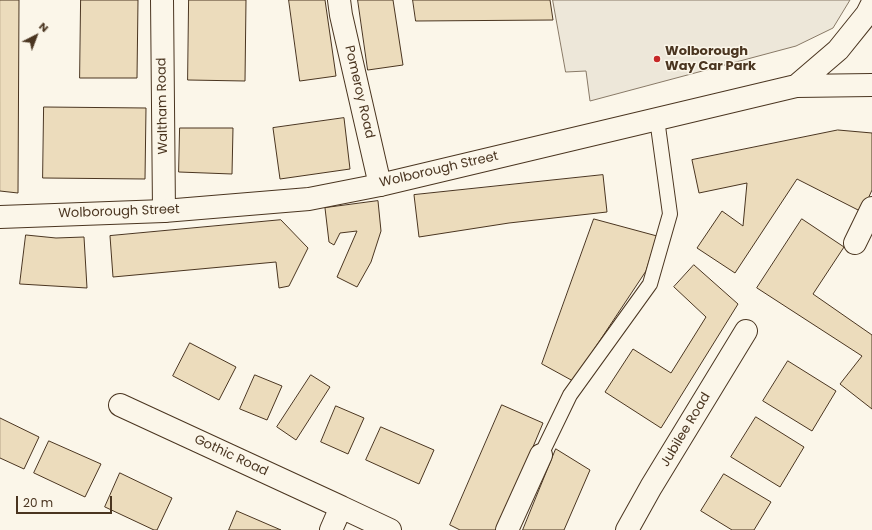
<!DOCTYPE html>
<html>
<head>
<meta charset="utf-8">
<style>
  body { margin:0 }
  #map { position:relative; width:872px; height:530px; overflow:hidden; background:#fbf6e9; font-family:Poppins,sans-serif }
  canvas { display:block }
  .north { position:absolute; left:16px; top:16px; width:40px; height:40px; -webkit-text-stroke:3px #fbf6e9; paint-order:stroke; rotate:42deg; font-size:11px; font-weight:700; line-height:16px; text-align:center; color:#4a3520 }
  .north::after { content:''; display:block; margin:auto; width:14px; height:18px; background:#4a3520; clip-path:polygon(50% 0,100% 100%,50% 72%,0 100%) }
  .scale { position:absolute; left:16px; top:496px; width:96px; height:18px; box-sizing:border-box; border:2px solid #4a3520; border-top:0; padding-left:5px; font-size:12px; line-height:14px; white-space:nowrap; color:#4a3520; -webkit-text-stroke:3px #fbf6e9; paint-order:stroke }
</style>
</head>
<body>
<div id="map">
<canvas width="872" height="530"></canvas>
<div class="north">N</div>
<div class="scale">20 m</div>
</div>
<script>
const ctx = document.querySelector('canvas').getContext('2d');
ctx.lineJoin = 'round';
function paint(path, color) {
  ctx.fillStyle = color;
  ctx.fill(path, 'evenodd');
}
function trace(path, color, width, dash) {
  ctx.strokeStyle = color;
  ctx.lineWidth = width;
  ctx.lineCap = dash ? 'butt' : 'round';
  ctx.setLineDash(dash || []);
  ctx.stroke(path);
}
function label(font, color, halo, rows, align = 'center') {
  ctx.font = font + ' Poppins,sans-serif';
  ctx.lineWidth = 3;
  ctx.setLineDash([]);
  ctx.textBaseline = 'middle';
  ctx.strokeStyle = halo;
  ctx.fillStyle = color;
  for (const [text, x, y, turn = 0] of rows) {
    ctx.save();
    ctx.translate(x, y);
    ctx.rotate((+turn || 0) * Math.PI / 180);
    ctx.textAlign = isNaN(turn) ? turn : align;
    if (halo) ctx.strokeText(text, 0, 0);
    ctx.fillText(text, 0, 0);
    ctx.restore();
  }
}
const parking = new Path2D(`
  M553,0h297l-17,28 -37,18 -206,55 -4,-30 -20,1z`);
paint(parking, '#ede7d9');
trace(parking, '#887966', 1);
const building = new Path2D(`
  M0,0h19l-1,193 -18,-2z
  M81,0h57l-1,78h-57z
  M189,0h57l-1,81 -57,-1z
  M289,0h36l11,76 -36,5z
  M358,0h35l10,65 -35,5z
  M413,0h137l3,20 -137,1z
  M44,107l102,1 -1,71 -102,-1z
  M344,118l6,51 -70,10 -7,-51z
  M180,128h53l-1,46 -53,-2z
  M838,130l34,3v57l-10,22 -65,-33 -62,94 -38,-25 25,-37 21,15 4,-43 -48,10 -7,-33z
  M603,175l4,37 -98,11 -90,14 -5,-42z
  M378,201l3,30 -10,31 -14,25 -20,-10 20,-46 -17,2 -6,12 -5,-3 -4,-34z
  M594,219l63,17 -11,35 -73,110 -31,-17z
  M802,219l42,28 -31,47 59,41v74l-32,-25 22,-28 -105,-68z
  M281,220l27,28 -19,38 -10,2 -3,-26 -163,15 -3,-41z
  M26,235l30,3 28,-1 3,51 -67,-4z
  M694,265l44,39 -77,124 -56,-36 28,-43 38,24 35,-56 -32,-30z
  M190,343l46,24 -17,33 -46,-24z
  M788,361l48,30 -24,40 -49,-30z
  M255,375l27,11 -15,34 -27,-11z
  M311,375l19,12 -34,53 -19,-13z
  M502,405l41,18 -45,107h-38l-10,-5z
  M336,406l28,12 -16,36 -27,-12z
  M756,417l48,30 -24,40 -49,-30z
  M0,418l39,19 -15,32 -24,-11z
  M381,427l53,23 -15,34 -53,-24z
  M49,441l52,23 -16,33 -51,-24z
  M556,449l34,21 -26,60h-41z
  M120,473l52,25 -15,32h-3l-49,-23z
  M724,474l47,28 -17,28h-22l-31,-19z
  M237,511l44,19h-52z`);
paint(building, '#ecdcbc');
trace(building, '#4a3520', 1);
const lane = new Path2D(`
  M541,455l29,-60 80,-111 20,-70 -13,-95`);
const street = new Path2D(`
  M162,0l2,211
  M339,0l2,15 39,170
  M855,243l17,-35
  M120,405l221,102
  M331,530l10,-23 49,23
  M507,530l34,-75
  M627,530l24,-43 95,-156`);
const primary = new Path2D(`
  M796,86l42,-36 29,-36 5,-10
  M0,217l164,-6 145,-12 71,-14 416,-99 76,-1`);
trace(lane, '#4a3520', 16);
trace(street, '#4a3520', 24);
trace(primary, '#4a3520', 24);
trace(lane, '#fbf6e9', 14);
trace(street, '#fbf6e9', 22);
trace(primary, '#fbf6e9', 22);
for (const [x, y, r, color] of [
  [657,59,4,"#c62828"]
]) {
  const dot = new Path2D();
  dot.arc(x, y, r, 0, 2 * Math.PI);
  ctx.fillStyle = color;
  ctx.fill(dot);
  trace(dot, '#fbf6e9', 1.5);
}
label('bold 13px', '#4a3520', '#fbf6e9', [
  ["Wolborough",665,52],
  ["Way Car Park",665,67]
], 'left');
label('13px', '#4a3520', '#fbf6e9', [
  ["Pomeroy Road",359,92,77],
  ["Waltham Road",163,106,-91],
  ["Wolborough Street",439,170,-13],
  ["Wolborough Street",119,212,-2],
  ["Jubilee Road",686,430,-59],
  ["Gothic Road",231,456,25]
]);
</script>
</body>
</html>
